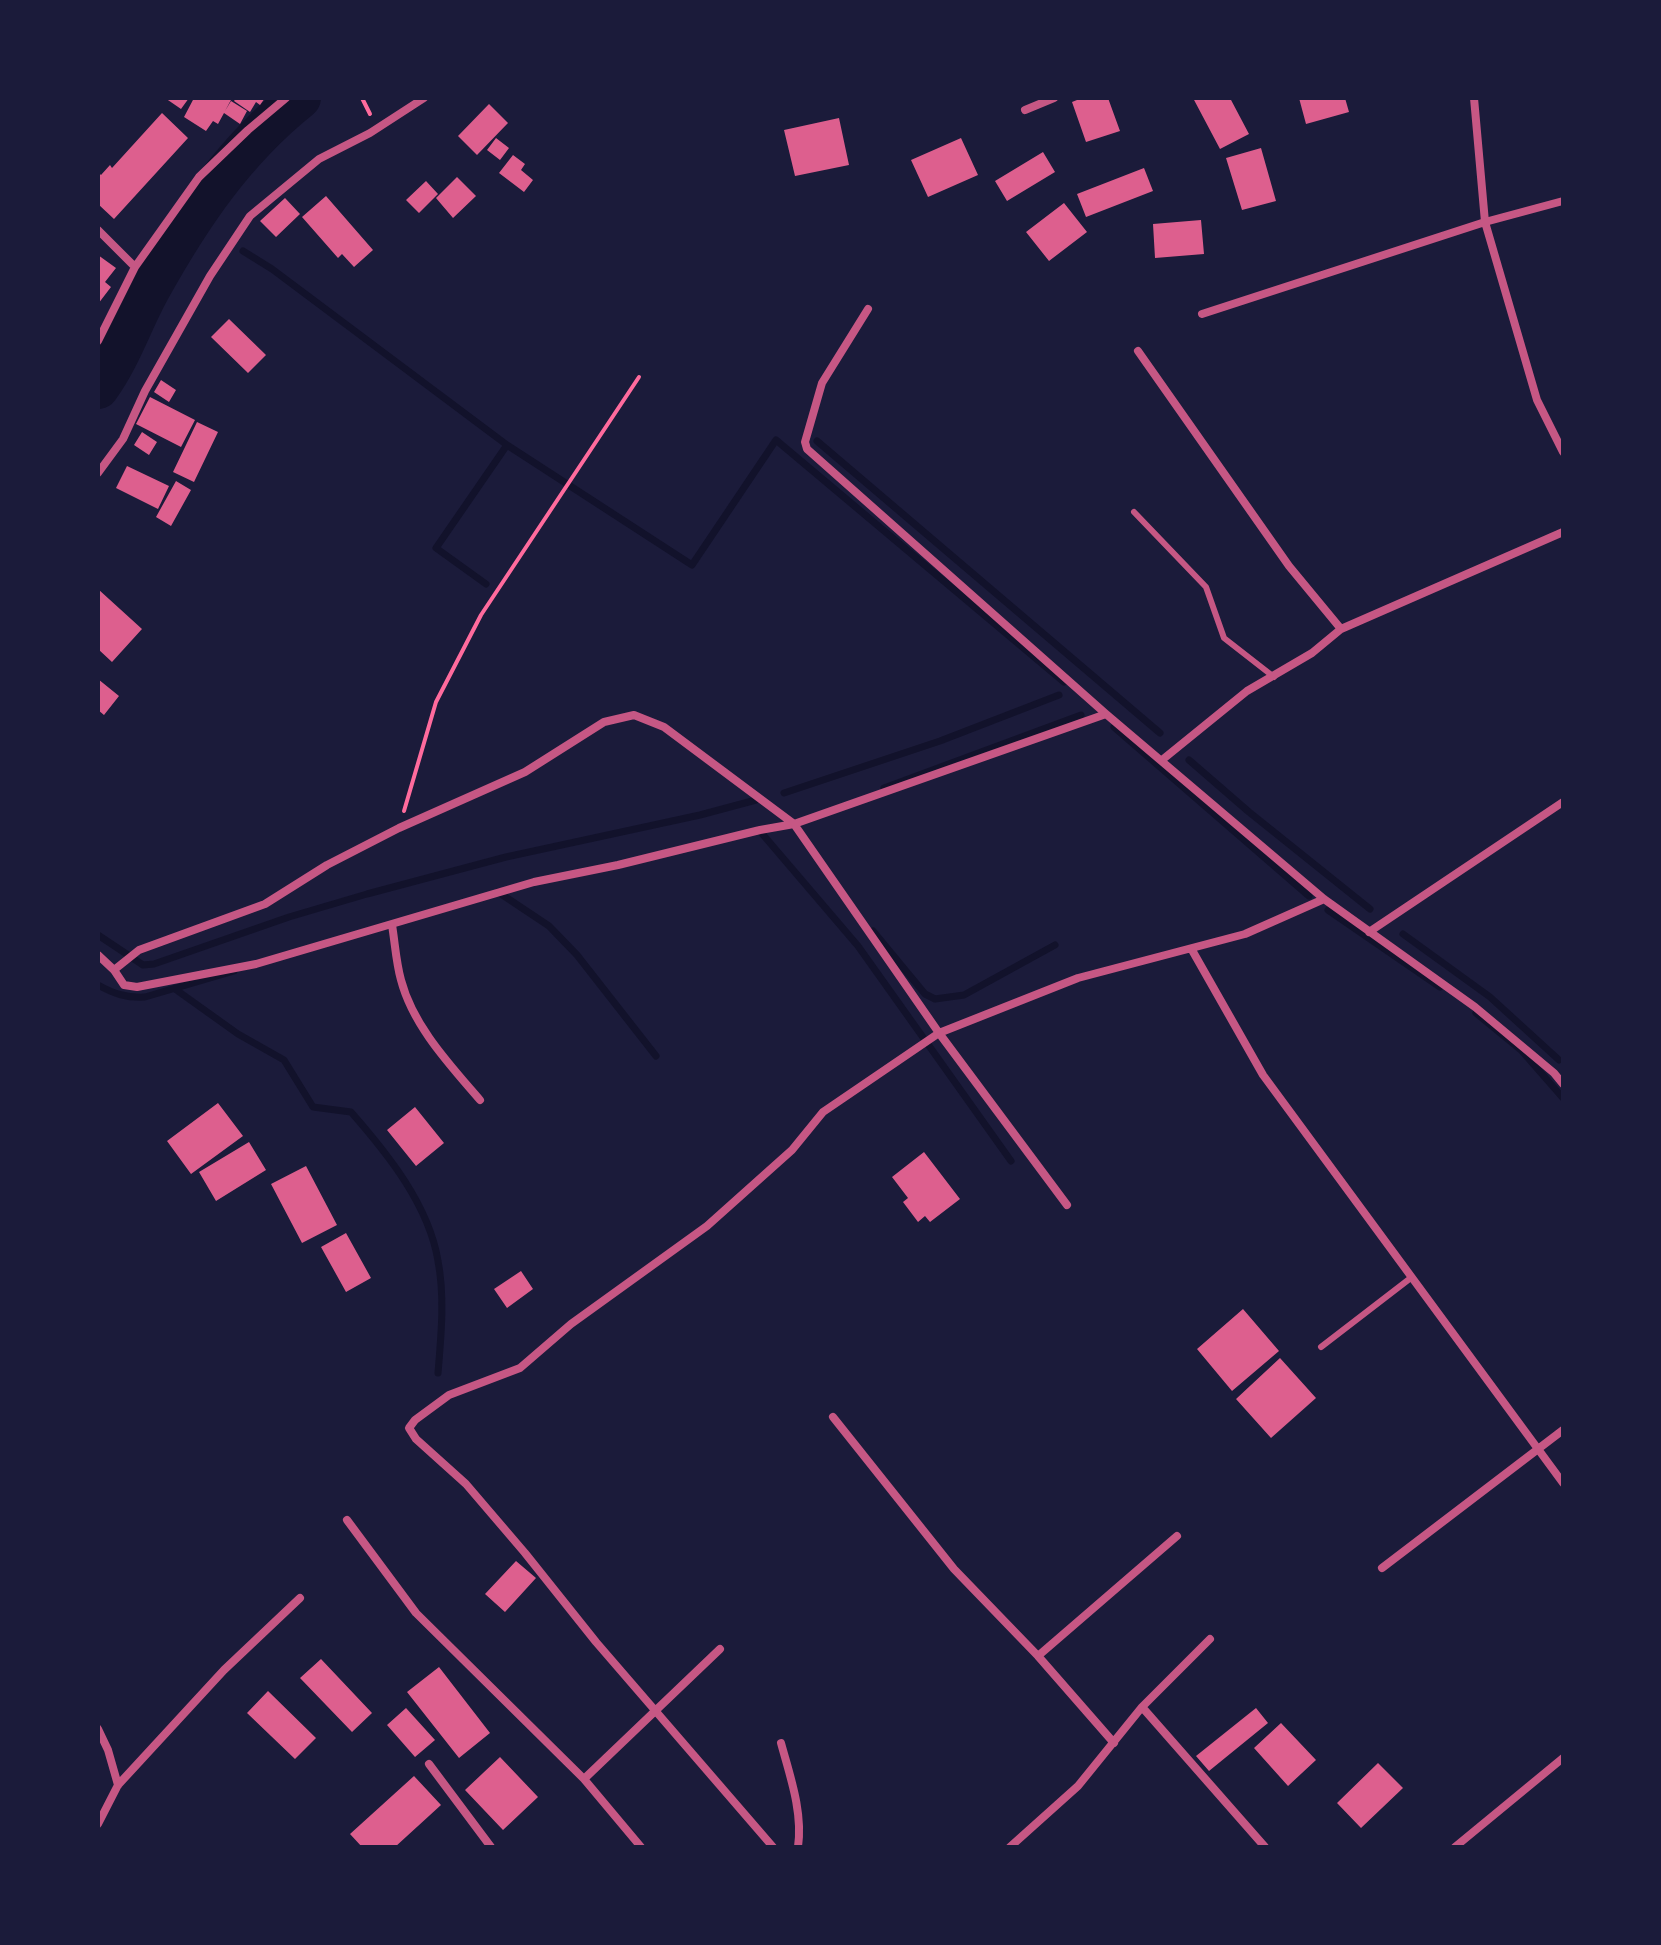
<!DOCTYPE html>
<html>
<head>
<meta charset="utf-8">
<style>
  body { margin:0 }
  #map { position:relative; width:1661px; height:1945px; overflow:hidden; background:#1b1b3a; font-family:"Sofia Sans Condensed",sans-serif }
  canvas { display:block }
  .frame { position:absolute; inset:0; border:100px solid #1b1b3a; pointer-events:none }
</style>
</head>
<body>
<div id="map">
<canvas width="1661" height="1945"></canvas>
<div class="frame"></div>
</div>
<script>
const ctx = document.querySelector('canvas').getContext('2d');
ctx.lineJoin = 'round';
function trace(path, color, width, dash) {
  ctx.strokeStyle = color;
  ctx.lineWidth = width;
  ctx.lineCap = dash ? 'butt' : 'round';
  ctx.setLineDash(dash || []);
  ctx.stroke(path);
}
function paint(path, color) {
  ctx.fillStyle = color;
  ctx.fill(path, 'evenodd');
}
trace(new Path2D(`
  M243,251l29,18 235,176 -71,103 50,36
  M817,441l343,292
  M507,445l185,120 84,-125 288,242
  M1114,727l195,169
  M1189,760l60,52 121,97
  M884,788l197,-73
  M784,793l156,-52 119,-46
  M759,830l99,116 153,215
  M498,892l51,34 28,29 79,101
  M1328,910l112,77
  M873,931l52,63 10,5 29,-4 91,-50
  M1403,934l87,63 69,63
  M98,935l45,30 11,-1 135,-47 78,-23 139,-37 194,-42 56,-15
  M98,985c16,9 29,13 47,12l89,-26
  M175,989l63,45 46,26 29,47 38,5c36,41 78,93 87,149 7,36 3,76 0,112
  M1476,1013l45,37 42,48`), '#12122b', 7);
trace(new Path2D(`
  M98,388c22,-30 33,-65 51,-98 41,-74 85,-139 151,-192`), '#12122b', 42);
paint(new Path2D(`
  M165,98h24l-8,11z
  M194,98h38l-7,13 6,-10 16,10 -7,13 -16,-11 -6,11 -5,-3 -7,10 -22,-14z
  M236,98h29l-5,7 -4,-3 -6,10 -16,-11z
  M1082,98h26l12,33 -34,11 -14,-40z
  M1193,98h37l19,36 -29,15z
  M1299,98h46l4,14 -43,12z
  M489,104l19,19 -31,32 -19,-19z
  M162,113l26,25 -74,81 -16,-15v-32l3,3 9,-10 2,3z
  M839,118l10,47 -54,11 -11,-46z
  M496,138l13,10 -9,12 -13,-10z
  M961,138l17,37 -50,22 -17,-37z
  M1261,148l15,53 -34,9 -16,-52z
  M1043,152l12,20 -48,29 -12,-20z
  M513,155l12,9 -4,6 12,10 -9,12 -25,-19z
  M1144,168l9,23 -67,26 -9,-23z
  M457,177l19,19 -23,22 -17,-20z
  M426,181l12,13 -19,19 -13,-13z
  M326,196l47,54 -19,17 -12,-13 -4,4 -36,-41z
  M285,198l15,16 -24,23 -16,-16z
  M1064,203l23,29 -38,29 -23,-29z
  M1201,220l3,34 -49,4 -2,-34z
  M98,255l18,13 -11,14 6,5 -13,17z
  M229,319l37,36 -18,18 -37,-36z
  M161,380l15,10 -7,12 -15,-10z
  M150,397l45,23 -14,27 -45,-23z
  M197,422l21,10 -24,50 -21,-10z
  M142,432l15,10 -8,13 -15,-10z
  M127,466l42,20 -11,23 -42,-21z
  M176,481l15,9 -20,36 -15,-9z
  M98,589l44,40 -30,33 -14,-13z
  M98,679l21,17 -15,19 -6,-5z
  M218,1103l25,33 -52,38 -24,-33z
  M415,1107l29,36 -28,23 -29,-36z
  M249,1142l17,28 -50,31 -17,-29z
  M924,1152l36,47 -30,23 -5,-6 -7,6 -15,-20 5,-4 -16,-21z
  M306,1166l31,59 -35,18 -31,-59z
  M346,1233l25,45 -25,14 -25,-45z
  M521,1271l12,18 -26,19 -13,-19z
  M1243,1309l36,42 -47,40 -35,-42z
  M1280,1358l36,40 -45,40 -35,-39z
  M516,1561l20,17 -31,34 -20,-18z
  M321,1659l51,54 -20,19 -52,-54z
  M439,1667l51,66 -31,25 -52,-66z
  M268,1691l48,47 -21,21 -48,-46z
  M406,1708l29,32 -20,17 -28,-32z
  M1256,1708l12,15 -59,48 -13,-15z
  M1281,1723l35,37 -28,26 -34,-38z
  M500,1757l38,40 -35,33 -38,-40z
  M1378,1763l25,25 -42,40 -24,-25z
  M414,1776l27,29 -46,42h-33l-12,-13z`), '#dd5f8e');
trace(new Path2D(`
  M362,98l8,16
  M404,811l32,-109 45,-87 158,-238`), '#ff6b9d', 4);
trace(new Path2D(`
  M1134,512l72,75 18,51 50,39
  M1321,1347l91,-70`), '#c65784', 6);
trace(new Path2D(`
  M1474,98l11,124 52,178 26,52
  M1025,110l29,-12
  M98,230l37,37
  M868,309l-46,74 -17,59 2,7 299,265 218,185 151,108 79,66 9,11
  M1202,314l283,-92 78,-21
  M98,341l37,-74 64,-90 49,-47 38,-32
  M1138,351l151,215 52,63
  M98,473l25,-34 22,-48 65,-115 40,-60 69,-57 51,-26 54,-35
  M1162,760l85,-69 65,-38 29,-24 222,-97
  M392,925c3,18 4,37 9,55 12,46 49,85 79,120
  M1369,932l194,-130
  M1192,950l71,125 300,408
  M98,955l16,15 10,15 13,2 119,-23 278,-82 84,-17 142,-35 34,-6 312,-110
  M114,970l25,-20 126,-46 62,-39 72,-37 126,-56 79,-50 30,-7 30,12 130,97 145,209 128,172
  M833,1417l121,152 84,87 76,87
  M347,1520l69,93 168,166 57,68
  M1382,1568l181,-138
  M1038,1656l139,-120
  M1142,1707l123,140
  M98,1729l10,21 10,35
  M781,1743c9,33 22,69 17,104
  M429,1764l62,83
  M584,1779l136,-130
  M98,1824l20,-39 106,-115 76,-72
  M773,1847l-177,-205 -71,-89 -59,-69 -50,-45 -7,-11 6,-8 34,-25 71,-27 51,-44 136,-98 85,-76 31,-38 116,-79 139,-55 167,-44 79,-35
  M1010,1847l68,-61 64,-79 68,-68
  M1455,1847l108,-89`), '#c65784', 8);
</script>
</body>
</html>
